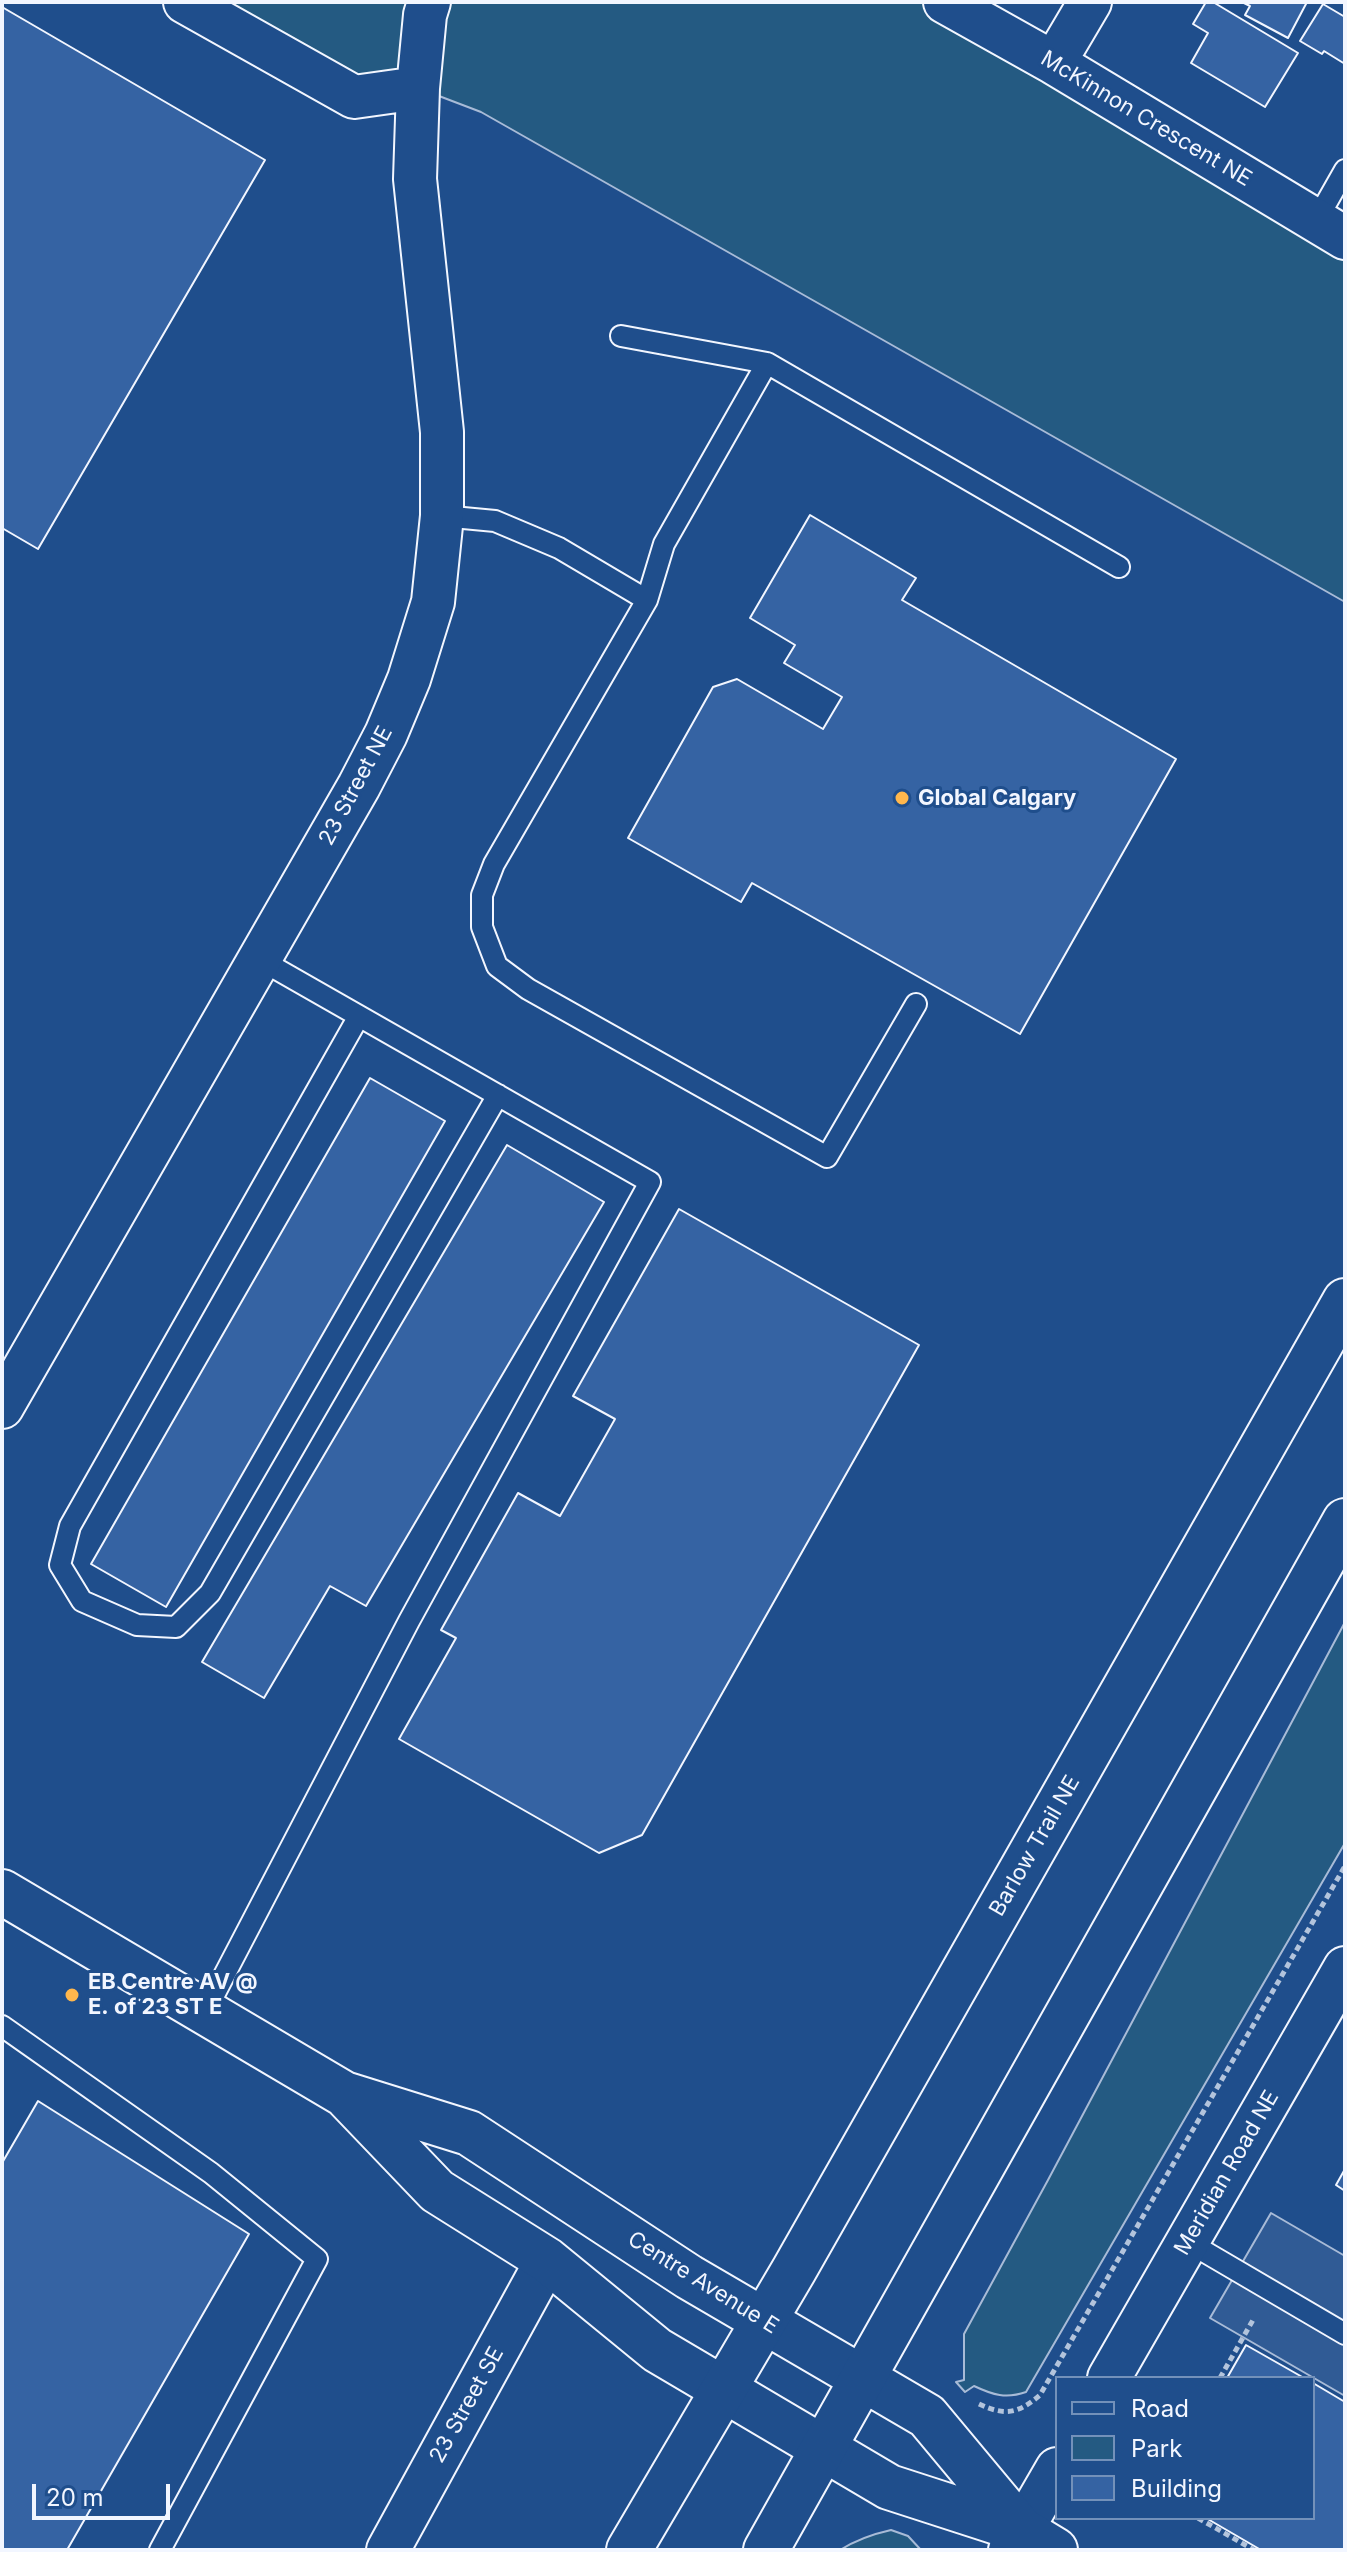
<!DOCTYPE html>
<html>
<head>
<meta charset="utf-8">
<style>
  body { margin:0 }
  #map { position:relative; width:1347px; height:2552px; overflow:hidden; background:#1f4e8c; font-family:Inter,sans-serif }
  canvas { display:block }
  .frame { position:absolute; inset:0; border:4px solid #f2f6ff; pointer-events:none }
  .legend { position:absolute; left:1055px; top:2376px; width:260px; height:144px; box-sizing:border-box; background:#1f4e8c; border:2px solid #7391ba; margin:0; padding:10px 14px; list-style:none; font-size:24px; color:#f2f6ff }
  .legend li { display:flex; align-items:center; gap:16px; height:40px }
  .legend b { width:40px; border:2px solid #7391ba }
  .scale { position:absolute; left:32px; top:2484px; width:138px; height:36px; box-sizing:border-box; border:4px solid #f2f6ff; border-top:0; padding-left:10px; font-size:24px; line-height:28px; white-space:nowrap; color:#f2f6ff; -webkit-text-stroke:6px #1f4e8c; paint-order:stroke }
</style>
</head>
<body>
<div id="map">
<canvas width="1347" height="2552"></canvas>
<div class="frame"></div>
<ul class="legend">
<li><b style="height:10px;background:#1f4e8c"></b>Road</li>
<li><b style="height:22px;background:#245a82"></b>Park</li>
<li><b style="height:22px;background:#3563a3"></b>Building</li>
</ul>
<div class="scale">20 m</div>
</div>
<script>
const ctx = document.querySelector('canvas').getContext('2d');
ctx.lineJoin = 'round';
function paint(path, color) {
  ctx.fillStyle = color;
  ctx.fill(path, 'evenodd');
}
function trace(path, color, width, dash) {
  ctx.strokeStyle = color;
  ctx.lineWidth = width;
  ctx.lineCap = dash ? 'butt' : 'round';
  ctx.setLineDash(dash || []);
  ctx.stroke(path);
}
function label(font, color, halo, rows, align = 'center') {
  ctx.font = font + ' Inter,sans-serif';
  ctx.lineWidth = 6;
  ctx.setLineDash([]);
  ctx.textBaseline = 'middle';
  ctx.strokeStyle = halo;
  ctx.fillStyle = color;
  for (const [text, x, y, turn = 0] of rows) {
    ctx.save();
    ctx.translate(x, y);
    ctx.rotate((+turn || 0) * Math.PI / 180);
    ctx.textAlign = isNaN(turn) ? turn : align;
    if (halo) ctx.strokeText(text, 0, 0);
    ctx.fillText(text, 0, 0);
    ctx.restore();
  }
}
const green = new Path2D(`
  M185,2h760l400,236v364l-864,-490 -63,-24 -64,9z
  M1345,1622v221l-319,549c-20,7 -33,3 -52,-6l-9,6 -9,-10 8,-2v-46l84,-154z
  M891,2530l17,6 13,14h-81c16,-10 33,-16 51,-20z`);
paint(green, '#245a82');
trace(green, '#a8bbd7', 2);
const parking = new Path2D(`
  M1271,2213l74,43v140l-135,-78z`);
paint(parking, '#305b95');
trace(parking, '#a8bbd7', 2);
const building = new Path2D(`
  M1206,2h7l85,51 -33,54 -74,-44 17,-30 -15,-9z
  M1242,2h65l-19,36 -43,-23 5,-9z
  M1323,4l22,13v47l-21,-13 -2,3 -22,-13z
  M2,7l263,153 -227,389 -36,-21z
  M810,515l106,63 -14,22 274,159 -156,275 -268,-151 -11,19 -113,-64 85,-151 24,-8 86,50 19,-32 -58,-34 11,-18 -45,-27z
  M370,1078l75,43 -279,486 -75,-43z
  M507,1145l97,57 -238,404 -36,-20 -66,112 -62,-36z
  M679,1209l240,136 -277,490 -43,18 -200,-114 57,-101 -15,-8 77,-137 42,23 55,-97 -42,-23z
  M38,2101l211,133 -182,316h-65v-387z
  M1345,2169v22l-9,-6z
  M1246,2345l58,33h-77z
  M1313,2383l32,19v148h-84l-55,-32h107z`);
paint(building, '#3563a3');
trace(building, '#f2f6ff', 2);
const lane = new Path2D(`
  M1316,221l29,-51
  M621,336l146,27
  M442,516l53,5 64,27 88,52 -153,264 -12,31v32l15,39 31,23 299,168 89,-153
  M647,600l17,-56 103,-181 352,204
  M359,1016l-289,510 -10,39 22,36 55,24 39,2 34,-34 288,-498
  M205,2012l204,-391 241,-439 -391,-223
  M2,2026l209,147 106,86 -157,291
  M1188,2242l157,92`);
const street = new Path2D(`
  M185,2l169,95 64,-9
  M945,2l109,61 291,175
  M1054,63l36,-61
  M2,1407l357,-621 27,-52 23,-55 24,-77 9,-86v-84l-27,-253 3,-91 7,-73 4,-13
  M1109,2378l236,-410
  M388,2550l159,-290
  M1010,2550l47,-81`);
const secondary = new Path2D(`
  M2,1892l342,202 125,39 220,144 238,139 95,114
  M348,2098l89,93 110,69 110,90 232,137 133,43 33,20`);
const primary = new Path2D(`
  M629,2550l165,-280 551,-969
  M766,2550l579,-1029`);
trace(lane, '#f2f6ff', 24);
trace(street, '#f2f6ff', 46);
trace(secondary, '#f2f6ff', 48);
trace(primary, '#f2f6ff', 48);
trace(new Path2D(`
  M1220,2378l33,-58
  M979,2404c26,12 39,10 61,-9l305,-529
  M1198,2518l56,32`), '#b3c4dc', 5, [6, 4]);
trace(lane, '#1f4e8c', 20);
trace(street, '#1f4e8c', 42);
trace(secondary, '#1f4e8c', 44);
trace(primary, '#1f4e8c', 44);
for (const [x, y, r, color] of [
  [902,798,8,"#ffb74d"],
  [72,1995,8,"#ffb74d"]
]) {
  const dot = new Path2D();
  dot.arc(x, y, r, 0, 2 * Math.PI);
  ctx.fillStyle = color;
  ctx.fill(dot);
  trace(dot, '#1f4e8c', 3);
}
label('22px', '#f2f6ff', '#1f4e8c', [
  ["McKinnon Crescent NE",1146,119,31],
  ["23 Street NE",356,786,-62],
  ["Barlow Trail NE",1035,1846,-60],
  ["Meridian Road NE",1227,2173,-60],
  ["Centre Avenue E",703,2283,32],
  ["23 Street SE",467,2405,-61]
]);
label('bold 22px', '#f2f6ff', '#1f4e8c', [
  ["Global Calgary",918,798],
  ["EB Centre AV @",88,1982],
  ["E. of 23 ST E",88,2007]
], 'left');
</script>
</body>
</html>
